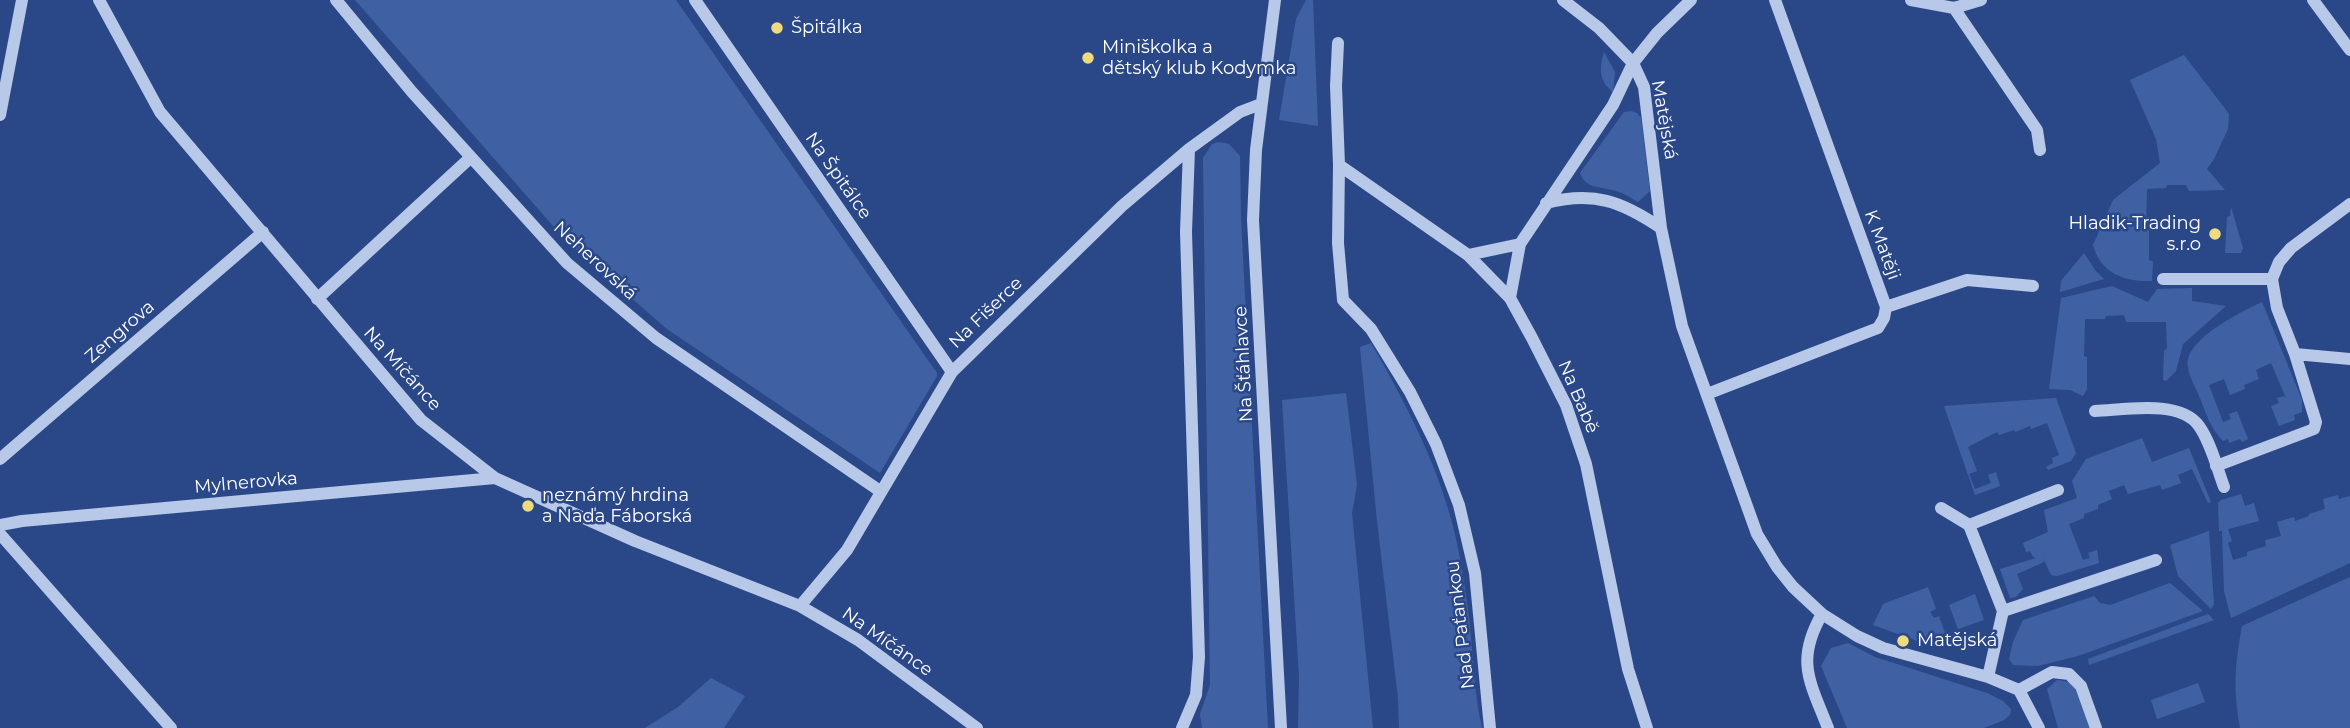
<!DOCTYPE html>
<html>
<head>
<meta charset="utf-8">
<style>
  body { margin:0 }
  canvas { display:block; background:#2a4888 }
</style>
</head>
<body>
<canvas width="2350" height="728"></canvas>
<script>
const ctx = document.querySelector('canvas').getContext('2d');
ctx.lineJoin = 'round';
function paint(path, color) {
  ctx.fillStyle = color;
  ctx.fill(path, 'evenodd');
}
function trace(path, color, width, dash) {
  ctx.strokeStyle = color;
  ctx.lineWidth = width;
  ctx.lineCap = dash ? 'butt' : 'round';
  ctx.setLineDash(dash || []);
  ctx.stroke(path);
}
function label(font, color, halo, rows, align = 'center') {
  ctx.font = font + ' Montserrat,sans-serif';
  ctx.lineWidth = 5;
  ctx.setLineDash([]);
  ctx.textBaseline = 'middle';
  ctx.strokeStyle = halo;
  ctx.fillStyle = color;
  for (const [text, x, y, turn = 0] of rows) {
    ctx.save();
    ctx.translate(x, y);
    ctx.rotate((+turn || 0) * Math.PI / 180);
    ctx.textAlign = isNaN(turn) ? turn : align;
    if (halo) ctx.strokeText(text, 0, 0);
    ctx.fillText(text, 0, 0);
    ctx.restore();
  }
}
paint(new Path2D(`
  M355,0h321l261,373v3l-57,97 -213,-144 -99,-86z
  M1306,0h7l5,126 -39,-6 17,-101z
  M1604,52l11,20 -2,20c-14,-11 -14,-23 -9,-40z
  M2184,55l45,59 -1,15 -14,30 -7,10 18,21 -36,1 -3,-6h-19l-1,3 -19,1 -1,38 3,1v32l4,1 -1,20c-27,1 -51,-7 -59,-36l20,-45 47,-37 -4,-24 -26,-59z
  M1631,111l6,2 4,5 9,73 -12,11c-7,-4 -14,-9 -22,-11 -15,-5 -30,-1 -36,-18l44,-61z
  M1219,142l10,2 11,12 1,64 27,508h-66l-2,-14 10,-29 -7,-527 9,-14z
  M2231,207l12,41 -2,5h-16l2,-36 3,-1z
  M2084,253l11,17 9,9 -44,13 1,-11z
  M2112,286l36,16 9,-13 35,-1v13l34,5 -43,38 -7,27 -10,10 -3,-1 1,-29 3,-3 -1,-26h-40l-2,-7 -18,1 -1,3h-20l-1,37 3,1v32l-4,7 -13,-6 -21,-1 12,-91z
  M2262,302l40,98v12l-8,3 1,5 -16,6 -8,-20 8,-3 -2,-5 7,-2 2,2 -15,-35 -15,7 3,9 -15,6 1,4 -15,6 -6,-16 -15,6 14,37 8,-3 -2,-5 8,-3 11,28 -6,3 -2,-3 -11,4 -1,-4 -5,2c-12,-12 -17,-27 -23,-43 -4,-10 -11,-21 -12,-31 -5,-27 53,-55 74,-65z
  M1371,343c40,69 77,141 90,221 4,24 8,49 10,74 3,31 4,60 11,90h-83l-1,-30 -21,-177 -17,-174z
  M1346,393l11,92 -5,28 21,215h-75l1,-51 -17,-277z
  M2056,398l20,55 -5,8 -23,9 -2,-3 7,-4 -1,-5 7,-3 -12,-32 -16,6 -1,-3 -15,6 -1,-2 -15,5 -2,-3 -29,15 9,24 -8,3 6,15 16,-6 -3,-8 8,-3 4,14 -25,9 -31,-89z
  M2142,438l10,24 37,-14 22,54 -3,1 -16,-34 -14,6 3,8 -19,7 -2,-5 -32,9 -4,-9 -15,6 3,8 -14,6v4l-14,5v4l-15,6 14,36 7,-2 -2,-5 9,-3 2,13 -42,13 -6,-1 -8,-17 1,4 -27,12 6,15 -7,8 -6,1 -10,-29 36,-11 -3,-1 -3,-6 -4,1 -3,-9 25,-11 -4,-22 33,-12 -5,-17 14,-22z
  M2241,494l4,12 9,-3 5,18 -31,8 4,12 -4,2 5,17 14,-4v-4l19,-6 -1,-6 16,-4 -4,-14 17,-5 1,4 14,-5v-2l16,-5 -2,-10 15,-4 1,4 11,-3v67l-119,55 -7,-27 -2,-60h-3l-1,-28 3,-3z
  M2209,531l5,73 -3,5 -33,-33 -8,-31z
  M2350,577v151h-110c-7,-39 -5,-63 2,-102z
  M2170,583l33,28 -125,45 -40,10 -25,-1 -4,-6 4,-17 10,-22 71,-24 6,7 10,2z
  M1928,587l8,22 -6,3 4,6 5,-2 6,17 -25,9 -47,-17 10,-21z
  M1975,594l9,26 -26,9 -9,-24z
  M2208,614l6,6 -125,45 -1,-6z
  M1848,643l27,14 112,36 16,8 8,8 -1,6 -6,5 -20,8h-137l-26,-62 10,-18z
  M711,678l34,18 -21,32h-79l33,-21z
  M2057,680l13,2 6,5 15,41h-33l-11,-39z
  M2198,683l7,19 -48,17 -6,-19z`), '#3f61a4');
trace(new Path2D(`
  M99,0l61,112 261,308 74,58 140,63 165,65 58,34 119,88
  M336,0l76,92 155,171 89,75 224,153
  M695,0l257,372
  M1275,0l-19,150 -3,70 28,508
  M1563,0l36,28 34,35 11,24 17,141 21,98 75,208 20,33 16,20 29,27 35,22 26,12 105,29 31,13 20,38
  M1911,0l43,8 83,122 3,20
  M2313,0l37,50
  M1954,8l27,-8
  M1338,43l-2,43 3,79 -1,78 5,57 28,29 39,63 26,52 23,61 16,68 15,155
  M0,115l22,-115
  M1339,165l129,90 42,43 22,40 34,67 20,59 42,205 19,59
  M1546,203c48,-12 75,-2 115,25
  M1468,255l52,-11
  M2163,279h109
  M1510,298l10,-54 93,-139 20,-42 24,-30 34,-33
  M317,299l153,-141
  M1886,307l81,-27 66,6
  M2295,354l55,5
  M1707,394l171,-66 6,-10 2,-11 -111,-307
  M2095,411c29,-1 85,-12 104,15 12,17 18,42 25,61
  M0,459l263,-227
  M2216,466l98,-37 2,-7 -21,-68 -18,-46 -5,-29 7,-17 12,-14 59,-44
  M1941,508l28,17
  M0,525l22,-4 473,-43
  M0,534l171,194
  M800,606l47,-56 105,-178 170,-166 67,-57 51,-37 21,-8
  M2003,611l-34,-86 89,-35
  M1822,614c-27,47 -12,68 6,114
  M1988,677l15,-66 153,-51
  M2019,690l33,-18 17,2 12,12 15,42
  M1182,728l14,-33 3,-38 -13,-425 3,-83`), '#b7c8e8', 12);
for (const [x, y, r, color] of [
  [777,28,7,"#efdb7f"],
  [1088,58,7,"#efdb7f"],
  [2215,234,7,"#efdb7f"],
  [528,506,7,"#efdb7f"],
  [1903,641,7,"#efdb7f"]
]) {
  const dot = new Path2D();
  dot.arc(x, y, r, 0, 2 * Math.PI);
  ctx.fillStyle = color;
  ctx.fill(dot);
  trace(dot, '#2a4888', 2.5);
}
label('18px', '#fff', '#2a4888', [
  ["Špitálka",791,28],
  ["Miniškolka a",1102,48],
  ["dětský klub Kodymka",1102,69],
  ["Hladik-Trading",2201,224,"right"],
  ["s.r.o",2201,245,"right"],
  ["neznámý hrdina",542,496],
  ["a Naďa Fáborská",542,517],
  ["Matějská",1917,641]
], 'left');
label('18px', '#fff', '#2a4888', [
  ["Matějská",1664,120,80],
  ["Na Špitálce",838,176,55],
  ["K Matěji",1882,245,70],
  ["Neherovská",595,261,43],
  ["Na Fišerce",986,313,-44],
  ["Zengrova",120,332,-41],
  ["Na Šťáhlavce",1244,364,-93],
  ["Na Míčánce",402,369,48],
  ["Na Babě",1578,397,67],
  ["Mylnerovka",246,483,-5],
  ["Nad Paťankou",1461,625,-97],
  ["Na Míčánce",887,642,35]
]);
</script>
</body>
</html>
